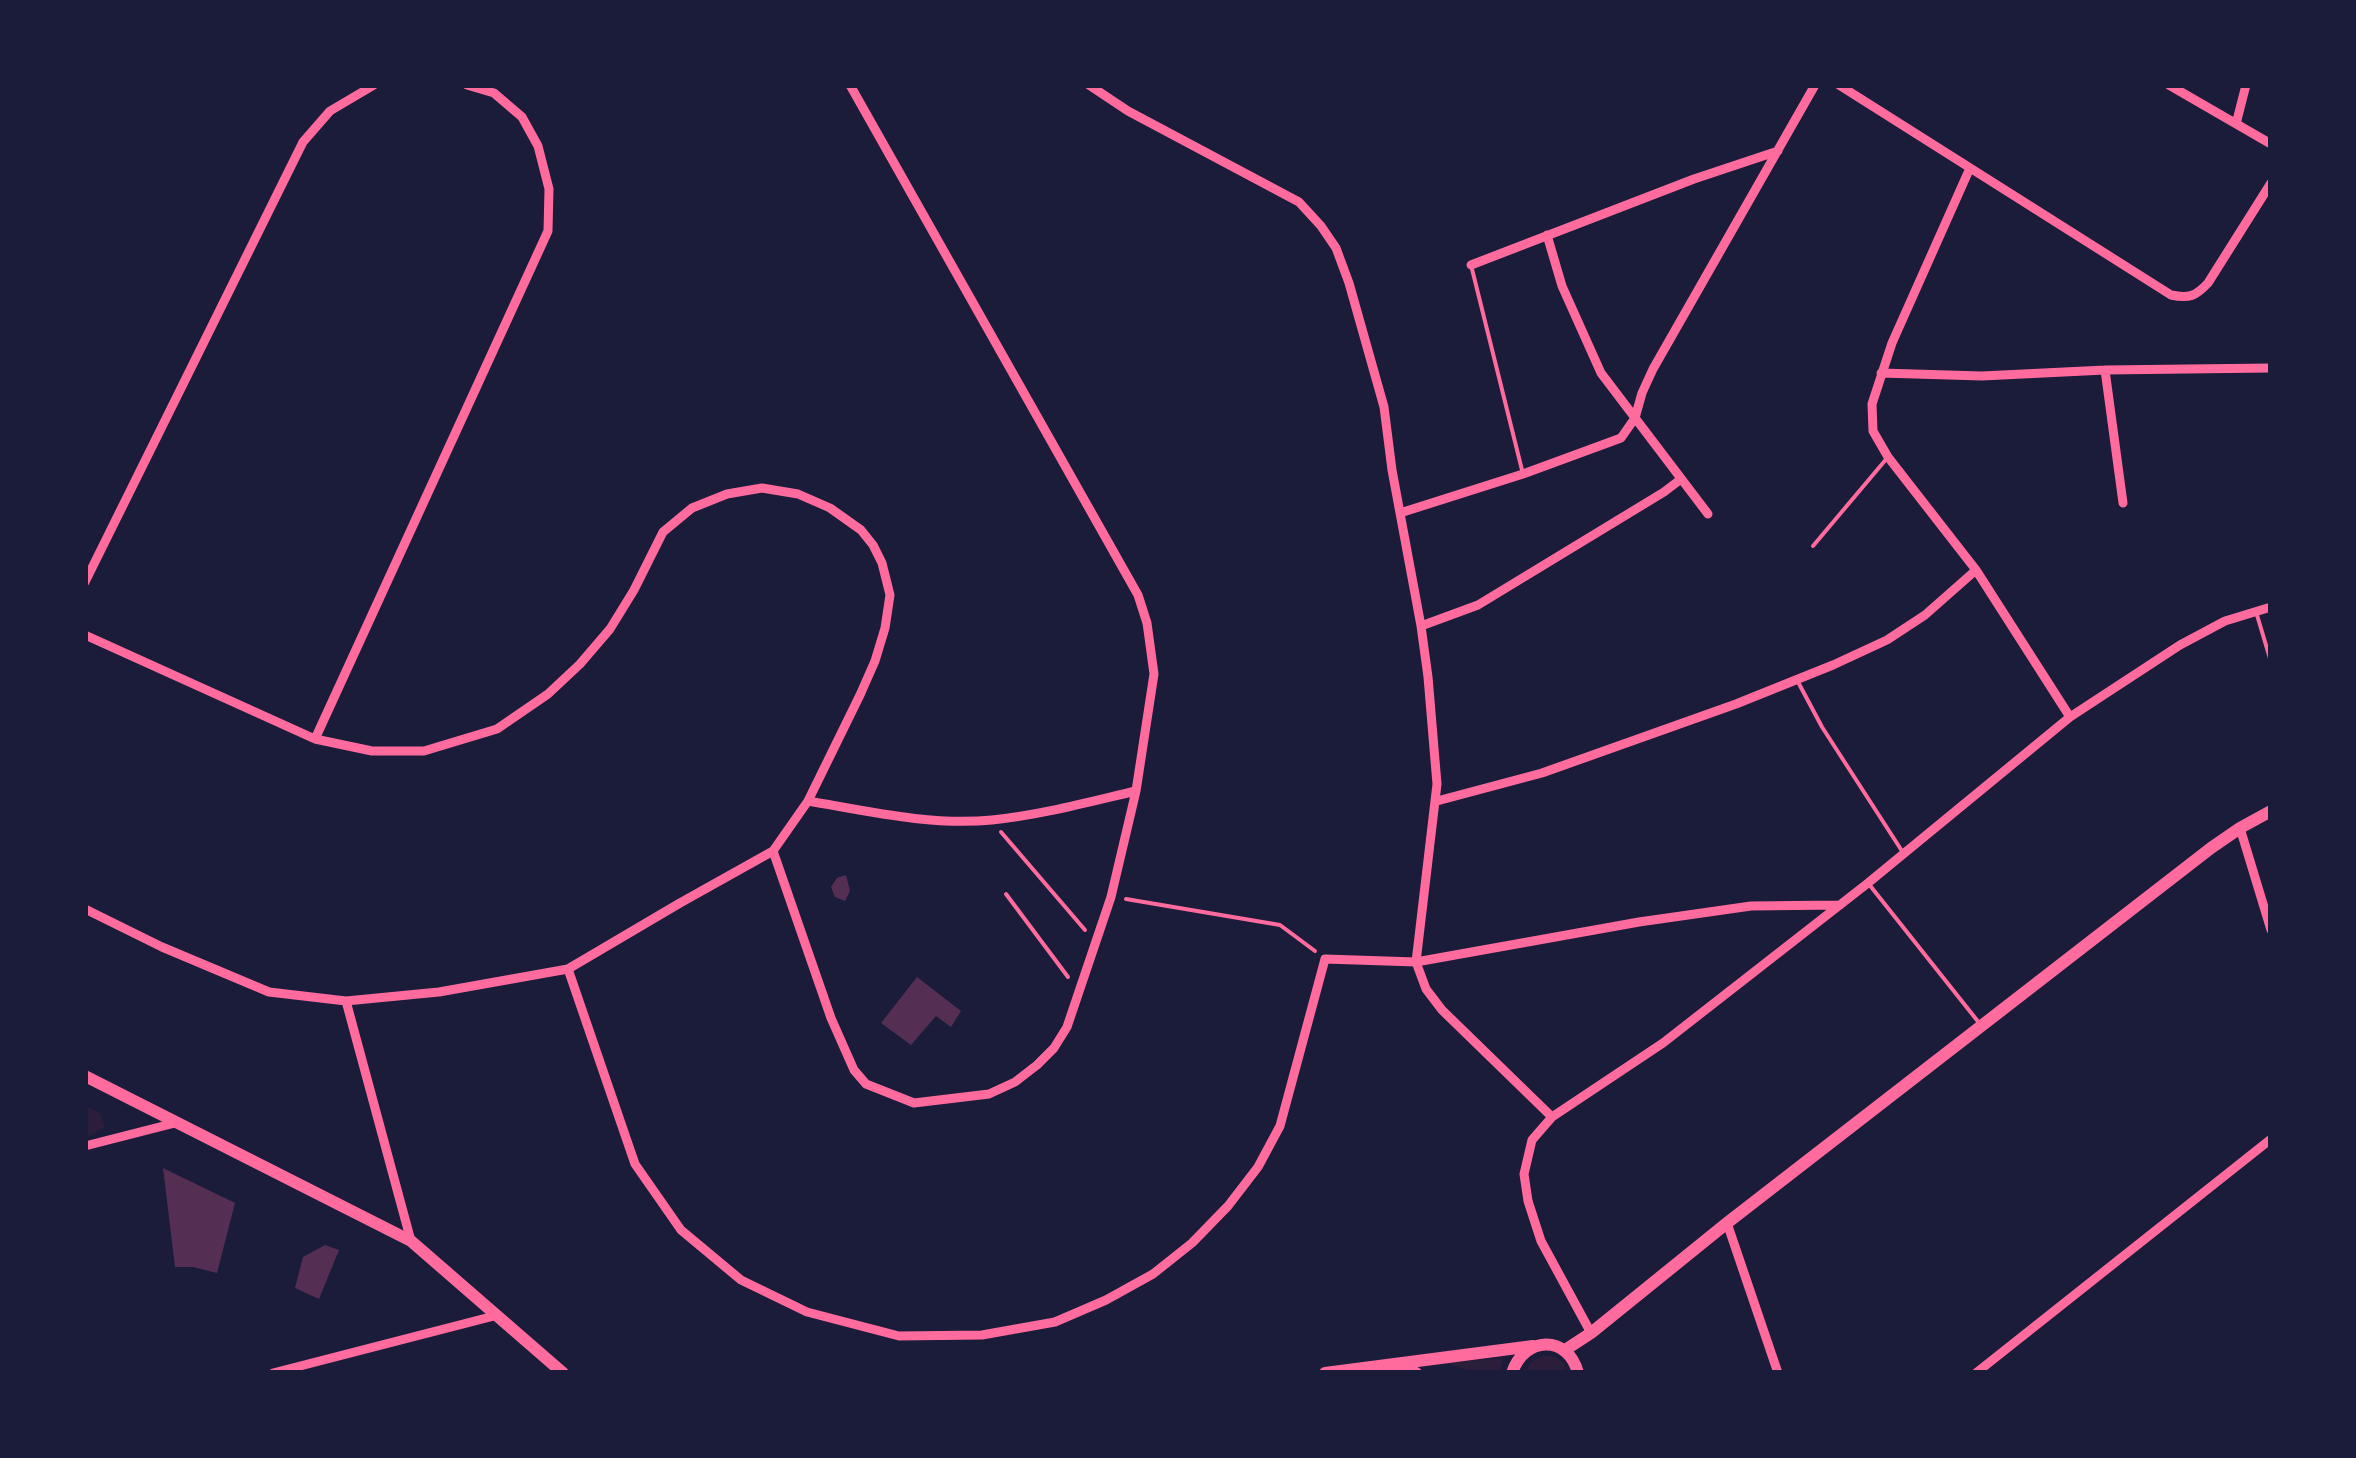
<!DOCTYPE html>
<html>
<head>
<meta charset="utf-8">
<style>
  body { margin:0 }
  #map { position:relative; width:2356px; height:1458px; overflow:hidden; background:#1b1b3a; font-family:Karla,sans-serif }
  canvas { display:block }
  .frame { position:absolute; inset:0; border:88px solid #1b1b3a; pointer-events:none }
</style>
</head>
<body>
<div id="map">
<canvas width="2356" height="1458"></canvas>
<div class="frame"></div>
</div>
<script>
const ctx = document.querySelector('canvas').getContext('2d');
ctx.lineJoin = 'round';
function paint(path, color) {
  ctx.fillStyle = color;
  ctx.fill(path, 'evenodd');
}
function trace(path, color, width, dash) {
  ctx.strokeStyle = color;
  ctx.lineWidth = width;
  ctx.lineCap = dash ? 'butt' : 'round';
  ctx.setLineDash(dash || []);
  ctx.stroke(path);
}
paint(new Path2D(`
  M85,1105l15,8 5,14 -20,12z
  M1544,1355c12,1 21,5 24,18h-43l6,-11z
  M1503,1358l-4,15h-24l-30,-10z`), '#2a1e3b');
paint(new Path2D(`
  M846,875l4,16 -5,10 -10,-4 -4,-10 6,-9z
  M917,977l44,34 -10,16 -15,-11 -25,29 -30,-22z
  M163,1168l72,35 -18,70 -24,-6h-18z
  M325,1245l14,5 -20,49 -24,-11 8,-31z`), '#542f53');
trace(new Path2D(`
  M1001,832l84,98
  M1006,894l62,83
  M1126,899l154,26 35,26`), '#ff6b9d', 4);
trace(new Path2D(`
  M1471,265l52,209
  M1813,546l75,-89
  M2257,615l14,47
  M1797,680l25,47 80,124
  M1868,883l112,141`), '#ff6b9d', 4);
trace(new Path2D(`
  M1089,85l39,26 171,91 22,24 15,22 13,35 35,124 8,63 29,156 7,51 9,107 -21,178 10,27 16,21 110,107
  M1839,85l332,210c18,4 25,1 37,-12l63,-100
  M2169,85l102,59
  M2236,124l10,-39
  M1970,168l-78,175 -20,61 1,27 15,26 88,113 94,147
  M1547,235l15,51 39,87 107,141
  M1471,265l223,-86 84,-28
  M2105,370l18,133
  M1881,373l101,3 123,-6 166,-2
  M1400,513l123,-39 98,-36 14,-20 7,-25 11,-24 162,-284
  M85,582l218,-440 27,-31 44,-26
  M1421,626l57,-21 186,-113 17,-13
  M85,635l230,104 57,12h52l73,-22 51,-35 32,-30 30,-35 24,-39 29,-58 29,-24 35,-14 35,-6 36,6 32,14 31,22 12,15 9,18 8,32 -5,33 -10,33 -15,34 -52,106 -35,50 -93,52 -112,66 -129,23 -93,9 -77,-9 -107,-45 -77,-38
  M315,739l233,-508 1,-42 -11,-43 -16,-29 -28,-24 -27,-8
  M808,801c59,10 123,25 184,19 49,-5 97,-18 144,-29
  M1437,801l105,-28 194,-69 97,-39 54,-25 38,-25 51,-45
  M2240,828l31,102
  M773,851l58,167 23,52 12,14 48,19 75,-9 26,-12 22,-17 17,-17 13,-21 44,-130 25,-106 18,-117 -7,-51 -9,-28 -288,-510
  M568,969l67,195 46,66 60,50 66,32 92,24 83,-1 73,-13 51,-22 47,-26 39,-31 36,-37 30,-39 22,-41 45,-167 91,3 223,-40 112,-16 89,-1
  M346,1001l65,240
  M85,1146l90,-23
  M1727,1223l51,150
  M1591,1333l-50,-92 -13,-40 -4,-27 8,-34 20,-23 111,-74 205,-160 202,-166 110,-72 45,-24 46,-14
  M273,1373l225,-58
  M1976,1373l295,-234`), '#ff6b9d', 9);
trace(new Path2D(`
  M85,1076l326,165 152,132
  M1565,1350l26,-17 136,-110 484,-375 29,-20 31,-17
  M1392,1366l24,7
  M1325,1373l208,-27
  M1512,1373c12,-37 56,-39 66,0`), '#ff6b9d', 12);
</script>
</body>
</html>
